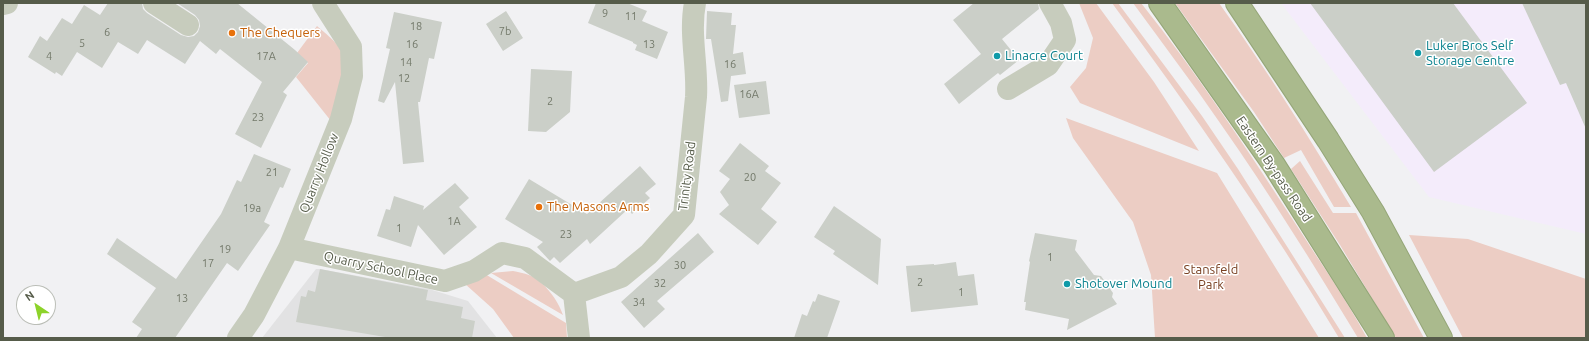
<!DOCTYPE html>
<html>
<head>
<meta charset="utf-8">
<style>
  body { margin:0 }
  #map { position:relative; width:1589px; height:341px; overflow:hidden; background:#f1f1f3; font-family:Ubuntu,sans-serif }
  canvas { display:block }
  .frame { position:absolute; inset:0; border:4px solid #565c4a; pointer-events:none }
  .north { position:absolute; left:16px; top:285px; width:40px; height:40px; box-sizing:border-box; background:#fff; border:1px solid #bbbeb7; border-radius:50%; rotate:325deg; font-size:11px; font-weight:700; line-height:16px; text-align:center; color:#565c4a }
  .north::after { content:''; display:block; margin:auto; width:14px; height:18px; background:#8dd32a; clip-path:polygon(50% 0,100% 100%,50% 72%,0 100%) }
</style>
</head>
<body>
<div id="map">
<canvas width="1589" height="341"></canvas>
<div class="frame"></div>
<div class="north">N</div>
</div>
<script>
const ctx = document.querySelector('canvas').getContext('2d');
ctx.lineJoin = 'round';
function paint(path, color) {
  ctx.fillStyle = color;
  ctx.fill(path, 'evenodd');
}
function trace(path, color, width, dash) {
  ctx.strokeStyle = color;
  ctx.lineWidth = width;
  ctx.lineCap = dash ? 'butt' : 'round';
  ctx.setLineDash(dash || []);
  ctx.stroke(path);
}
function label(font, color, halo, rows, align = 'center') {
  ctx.font = font + ' Ubuntu,sans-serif';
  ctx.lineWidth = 3;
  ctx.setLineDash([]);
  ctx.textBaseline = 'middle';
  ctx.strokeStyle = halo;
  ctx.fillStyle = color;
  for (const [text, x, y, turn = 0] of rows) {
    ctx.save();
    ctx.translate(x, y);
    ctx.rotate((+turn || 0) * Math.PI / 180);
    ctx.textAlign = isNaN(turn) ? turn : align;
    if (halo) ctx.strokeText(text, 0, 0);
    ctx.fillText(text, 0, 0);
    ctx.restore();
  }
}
paint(new Path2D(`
  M1281,3h305v231l-157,-37z`), '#f4ecfb');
paint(new Path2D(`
  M316,269h4l109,20 39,12 29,37h-235z`), '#e2e2e3');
paint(new Path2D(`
  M1079,3h17l58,79 45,69 -119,-48 -10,-16 16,-19 7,-30z
  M1112,3h6l84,113 36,53 107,169h-6c-69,-116 -147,-226 -227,-335z
  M1133,3h8c55,69 104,143 152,217 25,39 52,77 74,118h-9c-44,-73 -89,-145 -138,-215 -28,-41 -58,-80 -87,-120z
  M1175,3h44c47,66 90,134 132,204h-17l-33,-57 -17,8 -30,-46z
  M317,26c9,8 18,14 24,25 7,16 -6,53 -10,70l-35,-44 12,-14 -11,-10z
  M1066,118l151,55 102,165h-164l-4,-63 -18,-53 -60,-84z
  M1300,161l33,52h23l68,125h-28l-56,-93 -49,-76z
  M1409,235l59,4 118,40v59h-123z
  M513,271c5,1 11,2 16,4 15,6 29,25 34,40l-72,-42z
  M485,274l81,49 1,15h-53l-21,-29 -29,-26z`), '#eccdc4');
paint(new Path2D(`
  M108,3h34l1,6 4,4 34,22 7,2 6,-1 4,-4 2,-6 -1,-6 -4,-5 -18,-12h60l58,47 13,12 -25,30 4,3 -26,53 -26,-14 27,-52 -42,-33 -4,5 -16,-13 -15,23 -38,-24 -9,14 -20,-12 -16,26 -25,-16 -15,24 -6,-4 -1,2 -27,-17 12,-21 7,5 15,-23 10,6 12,-19 16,10z
  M596,3h31l20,8 -5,10 26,11 -11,27 -22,-9 2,-5 -4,-2v-1l-45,-19z
  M974,3h64l1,6 -37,30 17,21 -19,15 -2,-2 -39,31 -15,-20 37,-30 -28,-34z
  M1310,3h143l74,100 -93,69z
  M1522,3h64v126l-20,-46 -6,2z
  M506,11l17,27 -20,13 -17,-27z
  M707,11l25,2 -1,12h5l-3,29 10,-2 3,22 -15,2 -3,25 -7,1 -10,-63h-5z
  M394,12l48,10 -8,37 -5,-1 -9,44h-2l6,60 -21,2 -8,-82 -11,21 -6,-2 12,-52 -4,-1z
  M531,69l41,2 -2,41 -24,20 -18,-1z
  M766,81l4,33 -31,4 -5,-33z
  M740,143l29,23 -4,5 16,12 -20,26 16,13 -19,23 -39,-31 10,-9 -9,-13 10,-13 -11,-8z
  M254,154l37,15 -8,19 -3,-1 -16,35 6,3 -32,46 -11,-8 -52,75h-39l6,-9 -10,-7 24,-34 -49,-34 10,-16 59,41 45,-65 16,-34 4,2z
  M640,166l16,18 -11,9 5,5 -18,16 -4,-5 -38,35 -3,-5 -27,24 -6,-6 -4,4 -13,-14 6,-5 -38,-23 24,-40 58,35z
  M455,183l14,15 -10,9 18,20 -33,28 -26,-30 -7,22 -34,-11 9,-27 4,1 4,-14 30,10 -1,4z
  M834,206l47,33 -3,46 -45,-31 2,-3 -21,-14z
  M698,233l16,19 -57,49 8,8 -21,19 -23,-26z
  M1035,233l42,7 -2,10 19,25 7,1 12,17 -1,4 5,7 -50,26 2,-11 -44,-9 1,-8h-2l6,-40 -1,-1z
  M956,262l2,14 16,-2 4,31 -67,7 -5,-46 28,-2v1z
  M320,269l108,21 -2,10 37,7 -2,11 14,3 -3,17h-81l-95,-16 5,-26 5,1 2,-7 7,2z
  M818,294l22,7 -13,37h-33l8,-24 5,2 6,-15 2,1z`), '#cbcfc8');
const highway = new Path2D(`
  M1160,3l114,162 109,173
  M1237,3l91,137 45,72 68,126`);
trace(highway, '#95a678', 24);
trace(new Path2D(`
  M154,3l34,22
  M3,4l4,-1
  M1008,89l40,-24 17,-25 -4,-17 -11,-20
  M289,248l156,33 29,-10 28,-18 23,5 49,36
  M574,294l47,-17 28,-23 35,-39 12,-118c2,-31 -7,-63 -1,-94
  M574,294l5,44
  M238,338l16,-23 35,-67 52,-129 11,-43 -1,-29 -28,-44`), '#c7ccbd', 22);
trace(highway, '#aaba8d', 22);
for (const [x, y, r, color] of [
  [232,33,4,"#e8710a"],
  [1418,53,4,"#0f9aa8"],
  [997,56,4,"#0f9aa8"],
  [539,207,4,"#e8710a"],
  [1067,284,4,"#0f9aa8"]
]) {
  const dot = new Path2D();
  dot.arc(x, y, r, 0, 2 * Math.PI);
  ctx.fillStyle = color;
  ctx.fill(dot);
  trace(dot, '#fff', 1.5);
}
label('11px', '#73796a', null, [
  ["9",605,13],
  ["11",631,16],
  ["18",416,26],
  ["7b",505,31],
  ["6",107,32],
  ["5",82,43],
  ["16",412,44],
  ["13",649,44],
  ["4",49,56],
  ["17A",266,56],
  ["14",406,62],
  ["16",730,64],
  ["12",404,78],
  ["16A",749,94],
  ["2",550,101],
  ["23",258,117],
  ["21",272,172],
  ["20",750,177],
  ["19a",252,208],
  ["1A",454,221],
  ["1",399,228],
  ["23",566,234],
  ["19",225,249],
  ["1",1050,257],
  ["17",208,263],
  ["30",680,265],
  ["2",920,282],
  ["32",660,283],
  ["1",961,292],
  ["13",182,298],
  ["34",639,302]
]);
label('13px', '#c56008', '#fff', [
  ["The Chequers",240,33],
  ["The Masons Arms",547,207]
], 'left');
label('13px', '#0d838f', '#fff', [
  ["Luker Bros Self",1426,46],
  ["Storage Centre",1426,61],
  ["Linacre Court",1005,56],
  ["Shotover Mound",1075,284]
], 'left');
label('13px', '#565c4a', '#fff', [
  ["Eastern By-pass Road",1274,169,56],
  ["Quarry Hollow",319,173,-68],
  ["Trinity Road",687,176,-83],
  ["Quarry School Place",381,268,12]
]);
label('13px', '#783f20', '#fff', [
  ["Stansfeld",1211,270],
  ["Park",1211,285]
]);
</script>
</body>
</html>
